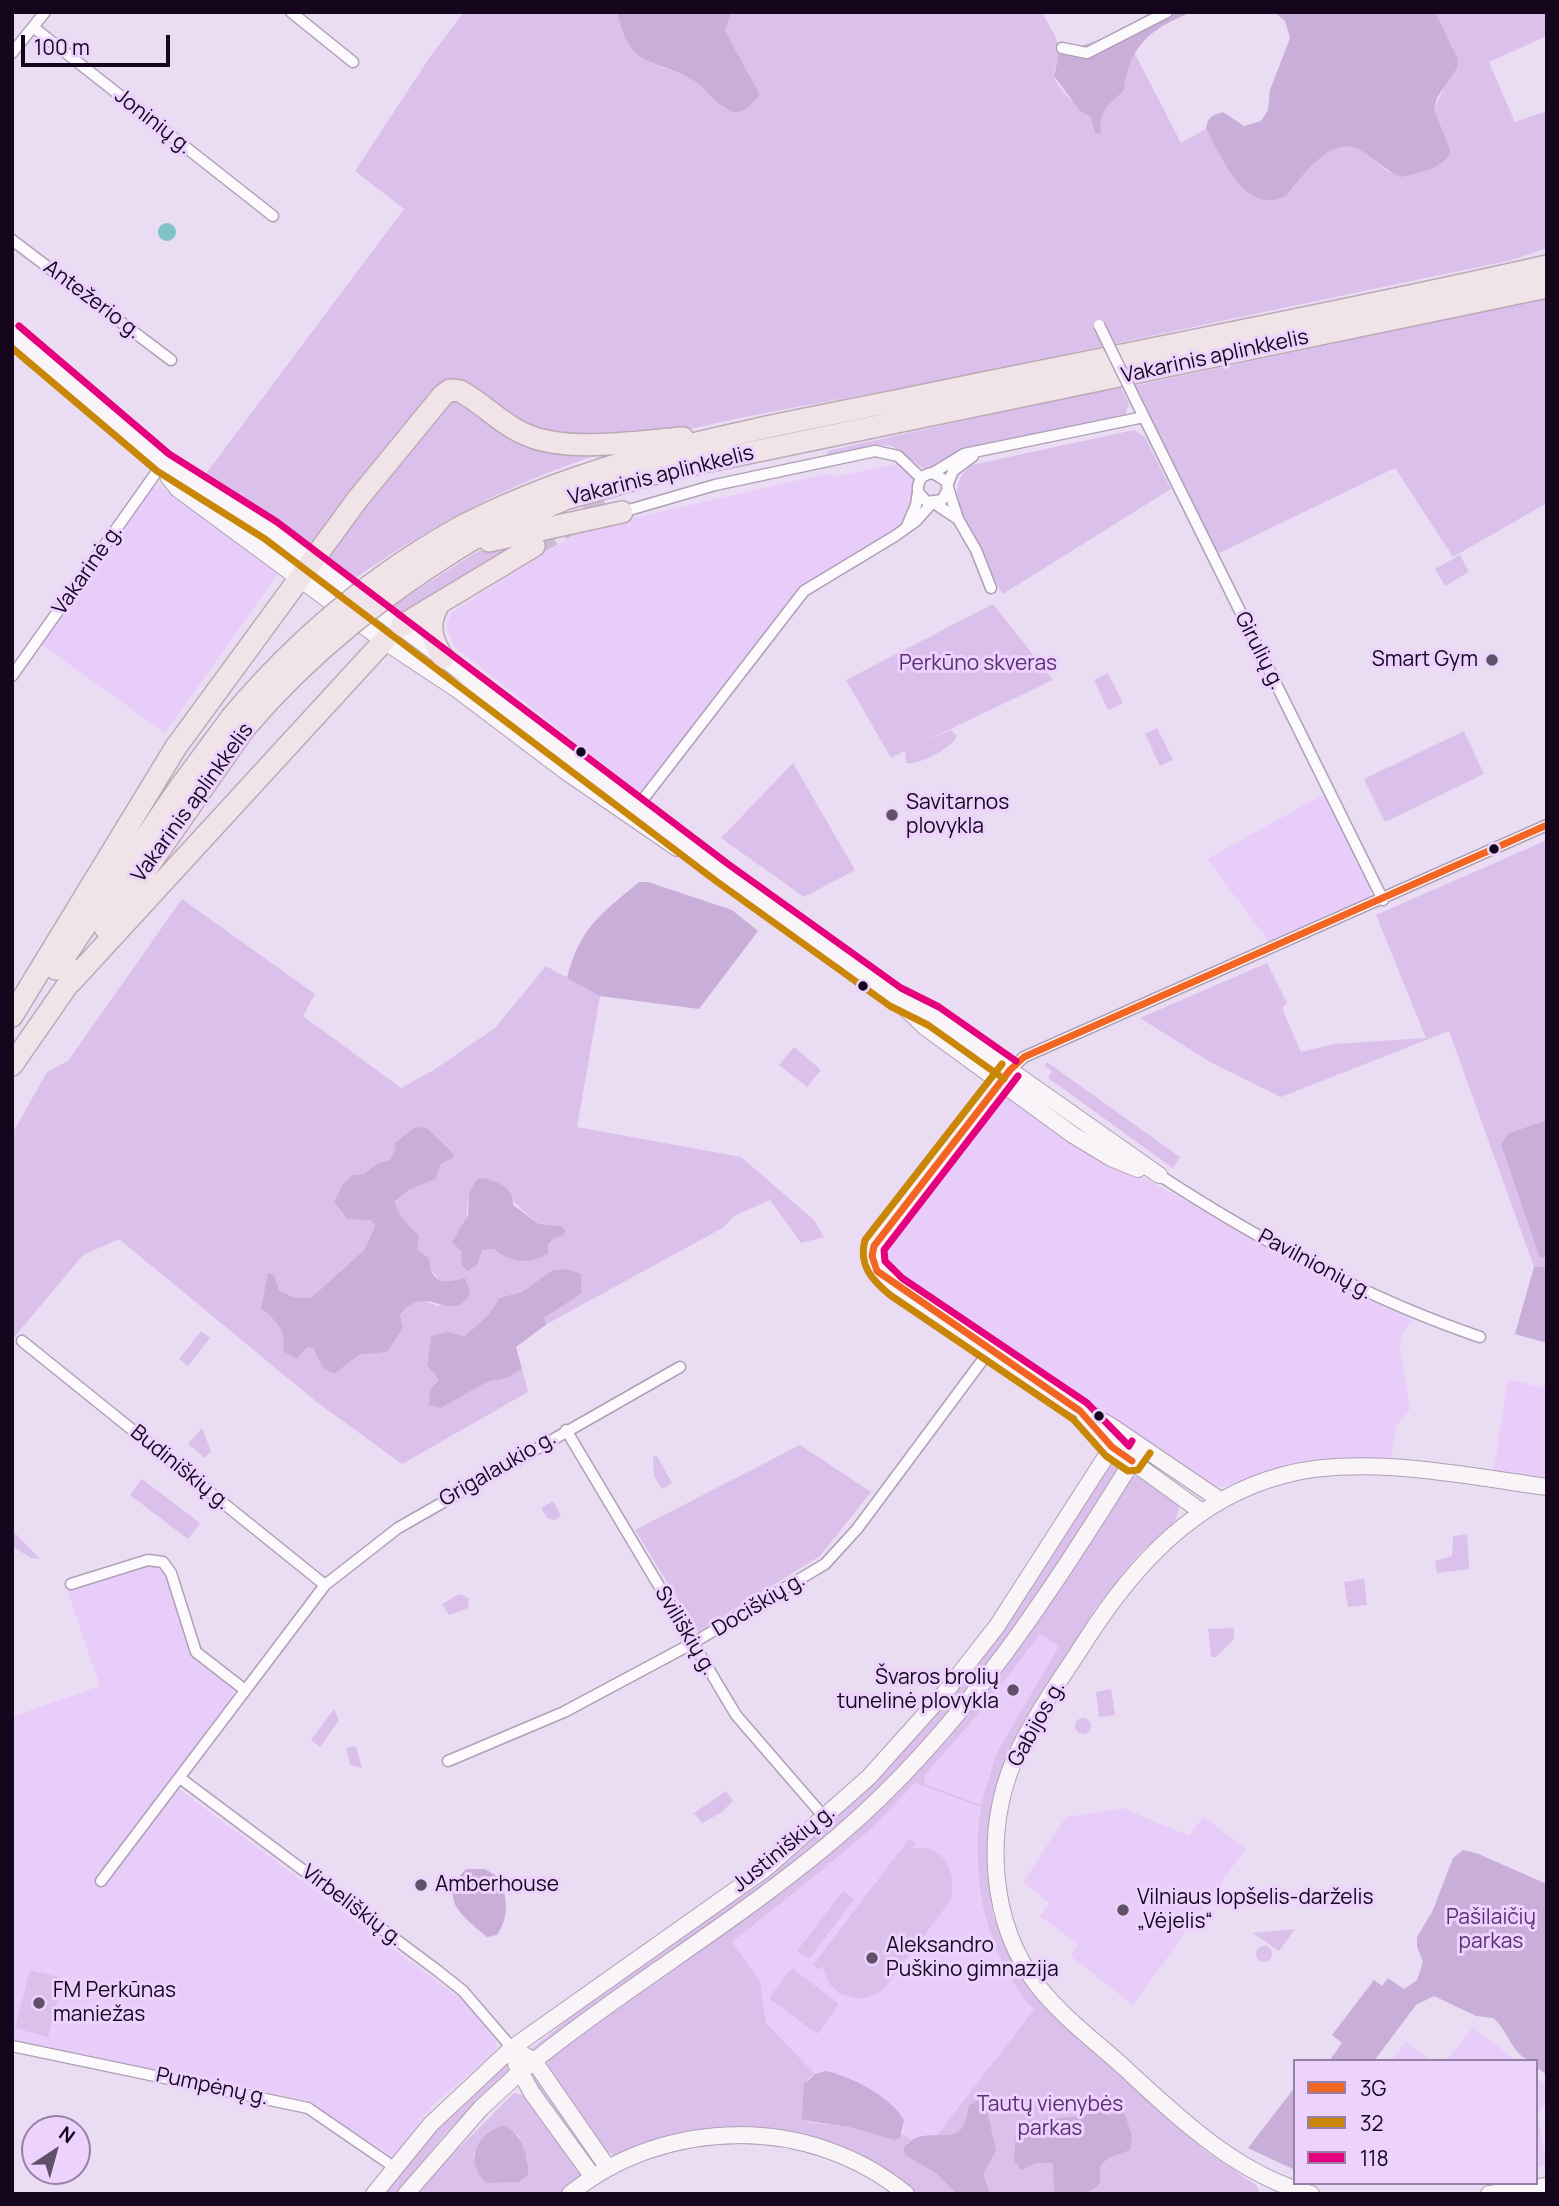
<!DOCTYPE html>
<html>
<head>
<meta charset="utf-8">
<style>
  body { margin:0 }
  #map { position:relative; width:1559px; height:2206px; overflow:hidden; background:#eadcf3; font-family:Manrope,sans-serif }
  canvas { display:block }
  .frame { position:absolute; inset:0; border:14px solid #15061e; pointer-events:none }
  .legend { position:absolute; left:1293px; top:2059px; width:245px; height:126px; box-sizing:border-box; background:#ecd2fd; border:2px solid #9680a4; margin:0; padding:9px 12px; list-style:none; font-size:21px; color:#15061e }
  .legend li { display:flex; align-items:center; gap:14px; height:35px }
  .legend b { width:35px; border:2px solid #9680a4 }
  .north { position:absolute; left:21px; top:2115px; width:70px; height:70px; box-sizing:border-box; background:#ecd2fd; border:2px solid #9680a4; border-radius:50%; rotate:36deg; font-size:19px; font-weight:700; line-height:28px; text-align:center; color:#15061e }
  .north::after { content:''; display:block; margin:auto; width:24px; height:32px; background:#605169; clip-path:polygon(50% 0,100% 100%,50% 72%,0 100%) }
  .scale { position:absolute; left:21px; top:35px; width:149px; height:32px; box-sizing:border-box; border:4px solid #15061e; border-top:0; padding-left:9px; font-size:21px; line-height:24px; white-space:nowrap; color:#15061e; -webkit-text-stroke:5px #ecd2fd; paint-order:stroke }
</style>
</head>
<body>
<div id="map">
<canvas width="1559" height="2206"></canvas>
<div class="frame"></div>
<ul class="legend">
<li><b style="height:9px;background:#f26522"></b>3G</li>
<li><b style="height:9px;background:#ca8606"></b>32</li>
<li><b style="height:9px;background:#e5007d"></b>118</li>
</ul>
<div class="north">N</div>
<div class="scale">100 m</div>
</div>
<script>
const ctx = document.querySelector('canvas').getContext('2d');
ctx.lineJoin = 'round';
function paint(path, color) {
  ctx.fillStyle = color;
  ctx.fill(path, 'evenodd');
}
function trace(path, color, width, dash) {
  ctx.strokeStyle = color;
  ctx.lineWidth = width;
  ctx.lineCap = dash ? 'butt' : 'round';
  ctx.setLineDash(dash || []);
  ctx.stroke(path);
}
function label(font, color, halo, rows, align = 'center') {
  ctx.font = font + ' Manrope,sans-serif';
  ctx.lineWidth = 6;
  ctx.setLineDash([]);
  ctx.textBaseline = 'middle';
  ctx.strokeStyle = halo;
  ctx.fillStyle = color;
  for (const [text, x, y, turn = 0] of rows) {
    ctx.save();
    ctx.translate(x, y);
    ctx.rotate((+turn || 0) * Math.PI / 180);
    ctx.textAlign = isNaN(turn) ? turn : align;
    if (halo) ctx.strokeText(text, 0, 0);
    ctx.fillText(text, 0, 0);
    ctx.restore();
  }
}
paint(new Path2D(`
  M901,463l9,10 4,11 1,19 -9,15 -14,15 -101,64 -151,196 -185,-146 -9,-20 6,-15 130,-82 243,-56 13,2z
  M158,485l122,86 -115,162 -124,-89 111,-155z
  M1326,793l44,90v13l-4,5 -96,42 -63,-84z
  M1004,1093l131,80 155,86 73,39 51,22 -10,11 -4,15 10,63 -14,18 -5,34 -54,-2 -40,4 -76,24 -9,-2 -17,-8 -82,-59 -47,-25 -183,-126 -2,-11 6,-18z
  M1508,1379l39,10v93l-54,-7z
  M150,1563l15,6 26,84 43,35 -2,8 -60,81 7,12 287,214 29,36 2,9 -6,7 -58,50 -40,52 -87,-57 -294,-59v-324l88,-31 -33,-97z
  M1040,1633l19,13 -63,108 -15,51 -56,-21 -1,-8 56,-64z
  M915,1783l66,24 -4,56 9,58 22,53 26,36 -94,124 -28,6 -9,-6 2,-9 -80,-54 -10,3 -49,-51 -6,-42 -28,-39 93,-74 48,-41z
  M1123,1808l66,28 14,-19 43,31 -113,157 -60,-47 -2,-4 7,-10 -38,-28 9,-13 -26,-21 43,-65z
  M1473,2027l44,34h-71z
  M1406,2041l25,20h-40z
  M1536,2076l11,10v15l-9,14 9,50 -11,3z`), '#e8cdfa');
paint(new Path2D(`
  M464,12h153c13,56 30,46 75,67 11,6 21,21 32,29l35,-13 -34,-64 6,-19h311c5,11 14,23 17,35 3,10 -8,22 -4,32 9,20 32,32 45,48 1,-20 11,-24 24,-37l3,-23 7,-15 47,91 25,-14 27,47 53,20c14,-17 42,-58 68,-48 12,4 25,17 36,25l61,-21 -17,-43 24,-50 -23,-47h112v24l-58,26 26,60 32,-11v137l-35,12c-187,39 -373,78 -559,118 -127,26 -258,41 -379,85 -79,28 -151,68 -220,116l-56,-45 -93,-59 199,-266 -49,-38 75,-114z
  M1547,298v205l-94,54 -58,-89 -178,86 -83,-168z
  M1120,386l9,18 -5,14 -196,50h-5l-31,-22 -11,-1 -53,11 -1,-5z
  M1134,430l11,7 26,52 -168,105c-9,-12 -12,-27 -19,-41 -13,-26 -45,-64 -12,-88z
  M529,540l-125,75 -12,-9 85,-54z
  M1460,555l9,17 -24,14 -10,-17z
  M993,604l60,76 -128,61 26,-11 6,6c-5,12 -39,30 -51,27l-1,-12 -14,7 -45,-78z
  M1108,673l15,30 -15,7 -14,-30z
  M1157,728l16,32 -13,6 -15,-32z
  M1464,731l20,43 -99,48 -21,-43z
  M793,763l62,107 -51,27 -83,-59z
  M1547,840v280l-38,13 31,125 7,-2v10l-13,1 -85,-236 -168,66 -71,-35 -70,-44 127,-55 20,40 -5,5 19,44 33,-8 92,-6 -50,-123z
  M182,899l133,95 -12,22 98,72 33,-18 61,-42 51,-62 54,30 -23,131 164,30 73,63 10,17 -23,6 -31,-43 -36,16 -10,11 -177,97 -3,-6 37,-24 -30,-23 -29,21 -22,7 -12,16 -23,21 -18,-4 -16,5 -4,28 12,15 2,28 46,-26 20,-4 15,-9 6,23 -126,72 -84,-61 -199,-164 -36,16 -71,85v-206l35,-62 21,-11zM427,1128l19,18 4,14 -10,5 -4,14 -27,11 -14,11c0,10 8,22 17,27l5,22 22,30 10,3 16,-5 -27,28 -18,-7 -6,1 -14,16 -13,36 -28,3 -25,19 -10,-5 -11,-21 -28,-10 -5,-14 -19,-16 13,-33 5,15 16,8h16l53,-48 11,-24 -4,-6 -29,-6 -7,-12 43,-39 12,-3 6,-11zM486,1178l53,46 22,2 -13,20v8c-18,11 -39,9 -54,-5l-12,1 -4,14 -17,-1 8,-71 8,-13z
  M794,1047l27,23 -14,17 -28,-22z
  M1047,1062l133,95 -7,11 -125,-90 4,-7 -7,-5z
  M201,1331l9,7 -22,28 -9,-7z
  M202,1428l9,23 -6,7 -17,-14z
  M800,1445l71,47 -51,64 -122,76 -63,-102z
  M657,1456l15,27 -10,6 -8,-13 -1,-19z
  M1115,1457l5,9 -64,103 -85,119 -73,83 -88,81 -276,200 -4,-2 366,-295 215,-296z
  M1141,1476l39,29 -5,16 -38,35 -42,53 -82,136 -20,54 -4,24v61l4,31 12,32 10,22 25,33 164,148 53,36 3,8h-346l-15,-12 -98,-46 -186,19 -11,-4 -57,-80 1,-12 195,-139 63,-49 78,-70 247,-324zM1040,1634l19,12 -63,108 -15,51 -56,-21 -1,-8 56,-64zM915,1783l66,24c-11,72 4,147 53,203l-117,151 -10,-18 5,-3 -9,-6 -9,6 -45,-13 -42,-5v-43l8,-5 -49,-51 -6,-42 -28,-39 93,-74 48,-41z
  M142,1479l58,44 -12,16 -58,-44z
  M553,1501l8,15 -7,4 -7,-2 -6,-10z
  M12,1530l28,29 -9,-1 -19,-12z
  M1467,1534l2,35 -32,4 -2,-12 17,-5 1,-20z
  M1364,1579l3,26 -19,2 -4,-25z
  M459,1594l10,4 -1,10 -19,7 -7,-11z
  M1234,1628v11l-18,18h-5l-3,-28z
  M1111,1689l4,26 -16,2 -3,-25z
  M334,1709l5,11 -19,27 -9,-7z
  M1075 1726a8 8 0 1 1 16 0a8 8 0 1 1-16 0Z
  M356,1746l6,22 -12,-3 -4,-17z
  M726,1791l7,10 -11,11 -20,11 -8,-10z
  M909,1839l6,5 -3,5c32,-8 47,26 38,52l-67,89 -8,5 -17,4 -19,-6 -10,-9 -6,-18 -4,4 -6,-5z
  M843,1891l11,8 -45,60 -12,-8z
  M1295,1929l-16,22 -26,-18z
  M1256 1954a8 8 0 1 1 16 0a8 8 0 1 1-16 0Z
  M792,1968l47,36 -22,30 -48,-36z
  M30,1970l33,8 -15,59 -33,-9z
  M505,2065l4,2 -2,7 -62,60 -49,60h-14l64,-77z
  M536,2076l59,87 -1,1 -63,-85z
  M514,2093l11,2 58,80 -20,19h-150zM503,2125l16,11 9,25 -55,-4c6,-17 13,-26 30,-32z`), '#dac0ea');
paint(new Path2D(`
  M617,12h114l-6,19 35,64 -13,13 -11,5c-25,-9 -27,-24 -43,-33 -44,-25 -62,-8 -76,-68z
  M1152,12h41c-41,15 -64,33 -69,78 -14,15 -26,19 -23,43h-6l-4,-16 -11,-6 -26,-35 6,-27c33,-1 63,-21 92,-37z
  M1274,12h161l23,47 -1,9 -20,30 -3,11 17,43c-10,18 -31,20 -50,25 -17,-7 -30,-22 -46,-29 -27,-10 -55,31 -69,48 -42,21 -64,-40 -80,-67 1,-11 6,-14 17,-17l21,14 17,-5 7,-11 2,-20 20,-52 -5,-17z
  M639,882h9l84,28 26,21 -59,78 -99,-13 -33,-18c13,-51 33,-63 72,-96z
  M1547,1120v136l-7,2 -39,-114 8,-11z
  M415,1127l12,1 25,24 2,5 -14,8 -4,14 -27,11 -14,11c2,16 15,24 24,36l-2,13 12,8c2,26 14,26 36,20l5,14c-16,37 -45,-14 -70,24l3,12 -16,24 -28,3 -25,19 -10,-5 -11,-21 -6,-1 -11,12 -13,-8c4,-22 -7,-30 -22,-43l7,-35 6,2 5,15 16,8h16l53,-48 11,-24 -4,-6 -24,-1 -13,-17 10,-19 9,-8 11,-1 14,-11 12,-3 6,-11 -2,-5z
  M485,1178c16,6 28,9 28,27l26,19 22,2 4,4 -2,6 -9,2 -6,7v9c-18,11 -39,9 -54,-5l-12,1 -4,14 -11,7 -6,-8 1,-11 -10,-10 16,-27 1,-23 8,-13z
  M1547,1266v77l-32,-9 19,-67z
  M567,1269l14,5v20l-37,24 3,6 -31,23 6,22 -15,9 -20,4 -46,26 -12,-3 1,-15 9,-10 -12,-15 4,-29 16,-4 18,4 23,-21 12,-17 22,-6 29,-21z
  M1463,1850l13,3 71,31v191l-11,-8v-6c-23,0 -27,-31 -43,-43l-17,-2 -42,-20 -18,9 -42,56h-45l13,-18 -10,-8 42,-55 8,6 6,-8 16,11 13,-9 6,-18 -6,-15v-10l16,-27 20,-52z
  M466,1869h19l15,9c7,22 10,37 -3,57l-10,2c-24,-21 -51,-38 -21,-68z
  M826,2071c26,6 64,25 78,49l-4,18 -6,2 -45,-13 -47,-7 2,-36 11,-10z
  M1295,2087v83l-47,-22z
  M977,2101l10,9 9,41 -13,23 7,20h-33l-21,-21 -31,-18 -2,-5c18,-30 52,0 62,-28 2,-5 2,-11 4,-17z
  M1096,2111l13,4 10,-4 6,4 7,21 -2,14 -22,8 -8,8c-1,6 2,12 -1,18 -9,13 -33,11 -45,7l-1,-28h-17l-15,7 -7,-10 3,-38 66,-6z
  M503,2125c20,9 25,30 25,50l-9,7 -33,1c-22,-22 -10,-49 17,-58z`), '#c8aed9');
paint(new Path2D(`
  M158 232a9 9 0 1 1 18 0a9 9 0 1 1-18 0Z`), '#80c3c7');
trace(new Path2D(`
  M534,546l78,-46`), '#cabcd3', 21, [21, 10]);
const street = new Path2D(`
  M291,12l62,50
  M33,27l240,189
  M1062,48l25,5 80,-41
  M12,53l33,-41
  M12,240l159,120
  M1136,401l247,499
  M933,473l31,-19 180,-37
  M947,486l6,-15 20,-15
  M947,491l-5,9 -15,2 -9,-10c-1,-11 4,-18 15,-19l13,8 12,38 18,31 15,38
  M934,503l24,16
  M622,512l93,-27 160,-34 23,5 23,22
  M907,526l9,-21 2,-13
  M12,676l151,-213
  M634,811l170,-220 91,-55 21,-15 16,-18
  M1010,1070l14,-13 523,-232
  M1159,1175c101,66 207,123 321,162
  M22,1341l303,244 -224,296
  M566,1430l170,285 89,103
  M71,1584l77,-24 15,2 8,11 25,79 49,38
  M325,1585l73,-57 282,-161
  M448,1761l116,-49 129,-69 132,-79 32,-35 133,-179
  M180,1778l258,193 25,20 49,57
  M12,2046l296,62 86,59`);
const secondary = new Path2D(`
  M12,334l151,129 108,67 172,128 279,214 174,125 37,19 226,159
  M163,463l6,15 9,11 206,152 74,49 110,83 109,75
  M904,1007l21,20 148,108 38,23 27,11
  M1010,1070l-136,176c-4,21 7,28 22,40l166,113 49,27 109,74
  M1085,1417l27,30 90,65
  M512,2048l22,13 74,107
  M516,2064l16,29 61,84
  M374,2194l57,-70 81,-76 253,-179 104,-92 78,-87 50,-64 124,-193
  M406,2194l75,-86 38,-35c102,-84 217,-150 318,-236 126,-107 218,-250 304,-390
  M570,2194c95,-78 241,-79 336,0
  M1311,2194c-72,-19 -129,-73 -182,-122 -30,-28 -65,-53 -91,-86 -49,-63 -54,-156 -23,-228 18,-41 47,-80 71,-118 48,-75 109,-142 198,-165 78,-21 183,1 263,12
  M1489,2194l58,-8`);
const highway = new Path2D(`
  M464,525c139,-71 295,-96 446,-127 212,-44 426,-84 637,-132
  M473,539l92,-40 106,-30 876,-182
  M489,541l133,-29
  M439,604c-12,19 -8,35 4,54
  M401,626l133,-80
  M105,928l139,-199
  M56,969l122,-179 53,-72
  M71,982l313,-341
  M12,1016l164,-269 181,-247 86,-105 7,-5 10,1c24,13 42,34 67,44 40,18 113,6 156,3
  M12,1065l66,-95`);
trace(street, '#aea0b6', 13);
trace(secondary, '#aea0b6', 18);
trace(highway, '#bca9b6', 24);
trace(street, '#fcfafd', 10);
trace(secondary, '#f8f4f7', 16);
trace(highway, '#f1e4e9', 21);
const streetBridge = new Path2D(`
  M1099,325l37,76`);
const highwayBridge = new Path2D(`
  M231,718c66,-79 142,-143 233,-193
  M244,729c66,-78 142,-137 229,-190`);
trace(streetBridge, '#aea0b6', 13, []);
trace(highwayBridge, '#bca9b6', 24, []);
trace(streetBridge, '#fcfafd', 10);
trace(highwayBridge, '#f1e4e9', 21);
trace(new Path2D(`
  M1132,1461l-20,-14 -32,-36 -203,-140 -5,-15 2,-10 136,-176 14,-13 523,-232`), '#f26522', 7);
trace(new Path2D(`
  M12,348l145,123 108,68 451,342 174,125 38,19 76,54
  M1002,1064l-137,176c-7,25 7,40 25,55l183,124 33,37 22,15 10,-1 12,-17`), '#ca8606', 7);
trace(new Path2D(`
  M19,326l150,128 108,68 451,342 173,124 38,19 77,54
  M1018,1076l-134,174 1,11 17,17 185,125 42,43 3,-5`), '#e5007d', 7);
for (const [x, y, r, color] of [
  [1492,660,7,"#605169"],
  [581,752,6,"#15061e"],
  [892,815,7,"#605169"],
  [1494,849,6,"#15061e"],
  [863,986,6,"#15061e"],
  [1099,1416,6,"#15061e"],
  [1013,1690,7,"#605169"],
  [421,1885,7,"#605169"],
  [1123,1910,7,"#605169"],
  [872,1958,7,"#605169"],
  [39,2003,7,"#605169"]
]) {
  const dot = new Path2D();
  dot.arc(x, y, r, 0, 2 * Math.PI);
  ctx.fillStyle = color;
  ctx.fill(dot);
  trace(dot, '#ecd2fd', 2.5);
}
label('21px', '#15061e', '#ecd2fd', [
  ["Joninių g.",153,122,38],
  ["Antežerio g.",92,300,37],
  ["Vakarinis aplinkkelis",1215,357,-12],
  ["Vakarinis aplinkkelis",661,476,-14],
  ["Vakarinė g.",88,570,-55],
  ["Girulių g.",1259,651,63],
  ["Vakarinis aplinkkelis",193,803,-54],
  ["Pavilnionių g.",1315,1265,28],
  ["Budiniškių g.",180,1468,39],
  ["Grigalaukio g.",498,1469,-30],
  ["Dociškių g.",759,1605,-31],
  ["Sviliškių g.",685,1631,59],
  ["Gabijos g.",1037,1724,-61],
  ["Justiniškių g.",784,1849,-39],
  ["Virbeliškių g.",352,1906,37],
  ["Pumpėnų g.",212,2087,12]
]);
label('21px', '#15061e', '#ecd2fd', [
  ["Smart Gym",1478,660,"right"],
  ["Savitarnos",906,803],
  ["plovykla",906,827],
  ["Švaros brolių",999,1678,"right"],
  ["tunelinė plovykla",999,1702,"right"],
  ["Amberhouse",435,1885],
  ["Vilniaus lopšelis-darželis",1137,1898],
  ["„Vėjelis“",1137,1922],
  ["Aleksandro",886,1946],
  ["Puškino gimnazija",886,1970],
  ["FM Perkūnas",53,1991],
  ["maniežas",53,2015]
], 'left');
label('21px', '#5c2e76', '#ecd2fd', [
  ["Perkūno skveras",978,664],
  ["Pašilaičių",1491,1918],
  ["parkas",1491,1942],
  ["Tautų vienybės",1050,2105],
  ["parkas",1050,2129]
]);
</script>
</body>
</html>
